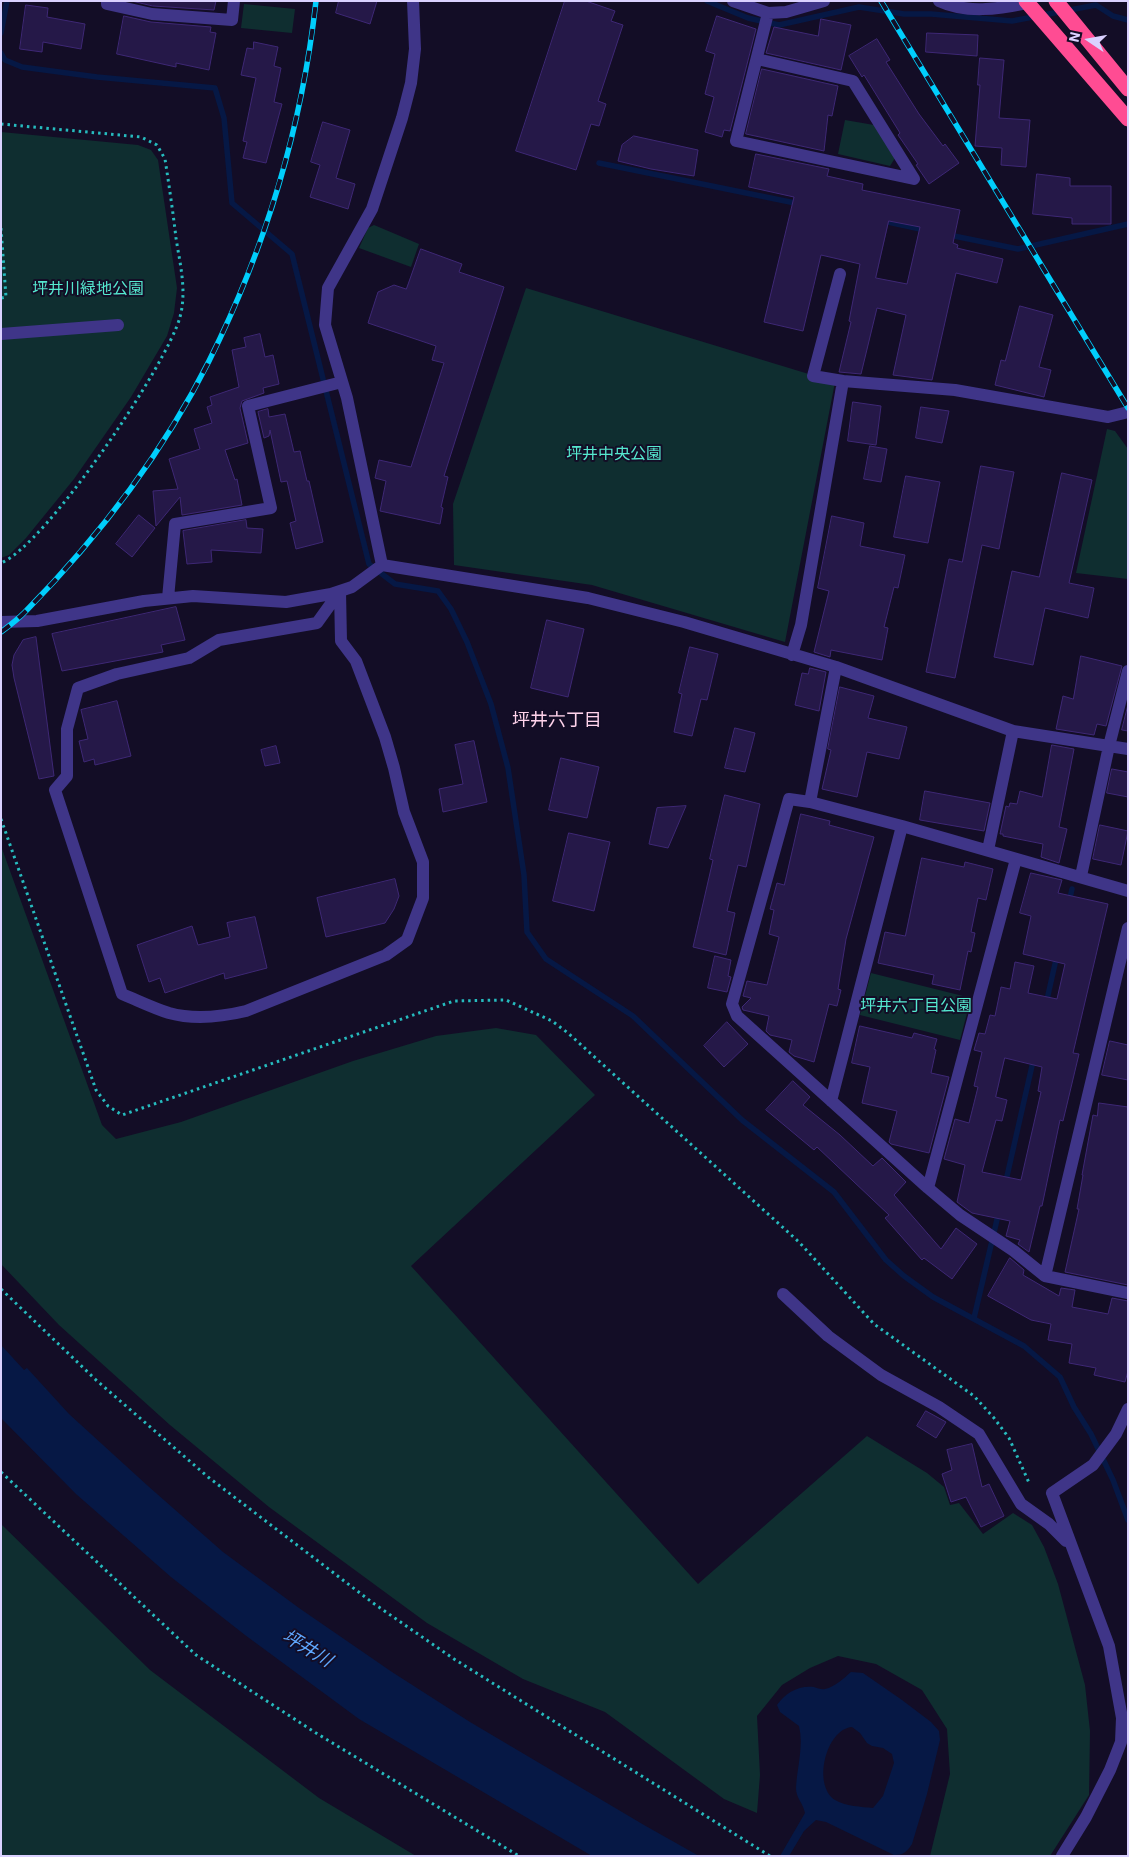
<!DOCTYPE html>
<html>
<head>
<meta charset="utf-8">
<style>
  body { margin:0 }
  #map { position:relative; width:1129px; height:1857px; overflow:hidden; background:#130d26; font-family:"IBM Plex Sans",sans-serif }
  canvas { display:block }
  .frame { position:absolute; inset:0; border:2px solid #dad1ff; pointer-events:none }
  .north { position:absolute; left:1064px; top:15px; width:50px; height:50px; -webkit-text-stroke:4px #130d26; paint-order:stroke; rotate:282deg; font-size:14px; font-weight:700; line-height:20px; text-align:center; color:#dad1ff }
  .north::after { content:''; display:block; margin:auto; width:18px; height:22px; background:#dad1ff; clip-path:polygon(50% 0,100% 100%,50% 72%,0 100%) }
</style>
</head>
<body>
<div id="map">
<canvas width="1129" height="1857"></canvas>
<div class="frame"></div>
<div class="north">N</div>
</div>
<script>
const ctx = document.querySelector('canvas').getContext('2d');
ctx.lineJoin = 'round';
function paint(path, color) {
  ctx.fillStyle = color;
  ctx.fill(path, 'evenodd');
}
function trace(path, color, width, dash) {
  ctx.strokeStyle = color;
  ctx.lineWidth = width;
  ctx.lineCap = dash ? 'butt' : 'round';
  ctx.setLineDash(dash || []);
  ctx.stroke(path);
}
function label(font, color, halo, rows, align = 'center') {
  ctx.font = font + ' "IBM Plex Sans","Noto Sans JP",sans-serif';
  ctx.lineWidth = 4;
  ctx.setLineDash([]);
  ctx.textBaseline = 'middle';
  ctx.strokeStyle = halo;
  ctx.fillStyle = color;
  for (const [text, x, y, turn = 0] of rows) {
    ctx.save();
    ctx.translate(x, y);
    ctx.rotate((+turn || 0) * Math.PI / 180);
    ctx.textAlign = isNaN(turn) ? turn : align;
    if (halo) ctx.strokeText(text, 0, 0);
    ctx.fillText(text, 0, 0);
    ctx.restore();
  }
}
paint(new Path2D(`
  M244,4l51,5 -3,24 -51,-5z
  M845,120l29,5 21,33 -5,8 -52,-12z
  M1,132l137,13 13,5 7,10 19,128 -3,25 -7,23 -36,61 -57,82 -48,59 -17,17 -8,3z
  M374,225l45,19 -8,23 -52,-19 9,-20z
  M526,288l309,94 -50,260 -193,-57 -138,-20 -1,-61z
  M1107,429l8,2 13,18v130l-52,-6z
  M1,846l101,279 14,14 65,-17 172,-61 83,-25 60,-8 40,7 59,60 -184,171 287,318 169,-148 60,37 17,14 6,18 9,-2 24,31 30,-21 19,12 12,22 14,37 27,101 5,46 -1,64 -39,61h-120l20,-82 -3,-45 -25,-39 -46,-26 -38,-8 -28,12 -28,17 -25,31 3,59 -3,38 -33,-14 -119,-87 -82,-33 -96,-56 -158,-116 -99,-82 -111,-100 -58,-61z
  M871,973l100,25 -11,42 -100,-25z
  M1,1524l149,146 169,128 97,58h-415z`), '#0f2e30');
paint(new Path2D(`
  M1,1345l23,25 3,-2 42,46 79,72 75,66 76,56 93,64 78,50 174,103 55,31h-107l-233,-137 -114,-84 -74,-58 -95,-83 -75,-76z
  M851,1672l12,1 39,27 29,22 8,9 1,9 -13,54 -15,50c-5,8 -9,11 -18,11l-68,-33 -10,-2 -12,11 -15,25h-9l25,-43c-2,-10 -9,-15 -9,-25 1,-21 8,-42 3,-62l-19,-14 -3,-7c8,-12 22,-20 37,-18 3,1 8,3 11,2 10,-2 19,-11 26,-17zM852,1727l8,6 7,10 5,3 11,2 9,6 2,9 -11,33 -10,12c-11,-1 -28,-2 -38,-8 -23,-15 -9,-71 17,-73z`), '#061845');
trace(new Path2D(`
  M707,1l41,17 31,7 80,-18 45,7h27l81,7 84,-16 17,11 15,4
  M1,33l6,-32
  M1,53l4,7 17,7 75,10 118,11 9,30 8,85 60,51 77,310 26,20 43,7 13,18 16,33 24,62 17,64 16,107 3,57 19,27 87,57 109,104 92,72 52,68 18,16 29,21 91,49 36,31 14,30 17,27 22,46 15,40
  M599,163l201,41
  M883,221l42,9
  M949,235l69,14 110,-25
  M1069,902l3,-13
  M1046,1004l11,-49
  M1005,1185l29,-128
  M974,1318l25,-107`), '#061845', 5.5);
const building = new Path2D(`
  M132,1h84l-2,9 -61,-4z
  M339,1h38l-7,23 -34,-11z
  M565,1h21l29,10 -4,10 12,4 -25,76 8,3 -7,22 -8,-2 -15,46 -60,-19z
  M26,5l22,3 -1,9 38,7 -4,25 -38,-7 -1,10 -22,-3z
  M124,16l27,6 60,5 -1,5 6,1 -7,37 -33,-7v4l-59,-13z
  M717,16l39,13 -26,102 -6,-1 -2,7 -17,-5 9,-35 -9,-3 10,-40 -9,-3z
  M821,19l30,6 -10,45 -75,-17 8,-26 44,9z
  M927,33l51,2 -1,21 -51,-4z
  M877,39l13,21 -4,2 33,52 24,32 2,-2 14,19 -30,21 -13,-19 2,-1 -20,-29 2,-2 -36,-58 -2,2 -13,-21z
  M254,42l24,5 -4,19 7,2 -7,34 8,2 -16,59 -23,-5 4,-16 -4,-1 13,-63 -15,-3 6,-27 6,1z
  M980,58l24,2 -5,58 31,2 -4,47 -25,-2 1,-17 -27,-2 5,-61h-2z
  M762,69l76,17 -6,30 -4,-1 -4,36 -78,-17z
  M323,122l27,8 -14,48 19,6 -7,25 -38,-12 10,-32 -9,-3z
  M634,136l64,14 -4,26 -43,-7 -33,-8 4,-16z
  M756,154l73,15 -2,7 36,8 -1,6 98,20 -7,33 5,2 -1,3 46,11 -6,24 -41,-10 -24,107 -39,-5 13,-60 -29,-7 -16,66 -22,-2 12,-50 -2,-1 11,-57 -39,-9 -18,76 -39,-9 30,-125 -45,-10zM889,221l31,6 -13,57 -31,-6z
  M1037,174l33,4v8h41v38h-39v-6l-39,-4z
  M421,249l41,15 -3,8 45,15 -60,189 4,1 -7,30 2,1 -3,16 -60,-13 6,-30 -11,-3 4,-18 32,7 33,-104 -12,-3 4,-14 -68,-23 10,-31 16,-7 12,4z
  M1020,306l33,9 -14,52 12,3 -7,27 -49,-12 6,-25 4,1z
  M260,334l5,23 8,-2 6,29 -16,4 1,5 -22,8 -2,7 8,35 -23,7 10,30 2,-1 5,26 -60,10 -2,-18 -24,29 -3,-35 25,-2 -9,-30 31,-10 -6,-20 18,-6 -5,-16 5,-2 -2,-8 29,-10 -7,-37 14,-3 -2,-9z
  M853,402l28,4 -5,39 -28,-4z
  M921,407l28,4 -7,32 -26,-5z
  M268,409l1,8 16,-3 9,38 6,-1 7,30h2l14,61 -27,7 -6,-26 6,-2 -9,-40 -6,1 -11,-52 -1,6 -5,2 -6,-26z
  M870,446l17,3 -6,33 -17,-3z
  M981,466l33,6 -15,77 -17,-4 -27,133 -29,-6 23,-113 13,3z
  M1062,473l30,7 -23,103 25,5 -6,30 -43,-10 -12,57 -39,-8 18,-86 27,6z
  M906,476l34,6 -12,61 -34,-6z
  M139,515l16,13 -23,29 -16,-13z
  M832,516l32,7 -4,23 45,9 -7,33 -4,-1 -10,40 4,1 -6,32 -51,-10 -1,7 -16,-5 15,-61 -11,-3z
  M246,520l1,8 16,1 -2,24 -50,-3 1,12 -25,2 -4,-33z
  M176,607l9,33 -24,5 2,7 -101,19 -10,-37z
  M547,620l37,9 -16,68 -37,-9z
  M36,637l18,139 -15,3 -25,-101 -2,-13 2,-10 9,-15z
  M690,647l28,7 -11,46 -6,-1 -9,37 -18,-4 8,-38 -3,-1z
  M1081,656l41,10 -16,60 -9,-2 -3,11 -38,-6 7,-33 10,3z
  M810,668l16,4 -7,39 -24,-6 7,-32 6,1z
  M840,687l34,9 -6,22 39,9 -8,32 -32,-7 -10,45 -35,-8 9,-39 -3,-1z
  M117,701l14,55 -36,9 -1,-6 -10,3 -5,-21 9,-2 -7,-29z
  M1128,705v26l-6,-1z
  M735,728l20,5 -10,39 -20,-4z
  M474,741l13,61 -44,10 -4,-23 24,-5 -8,-39z
  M1052,745l22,4 -15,78 8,2 -8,34 -18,-6 2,-13 -40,-8v-2h-3l6,-28 3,1 1,-4 7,1 3,-13 22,6z
  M276,746l4,17 -15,3 -4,-16z
  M561,758l38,9 -12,51 -38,-8z
  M1112,769l16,3v25l-21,-4z
  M925,791l65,12 -6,28 -64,-11z
  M725,795l35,9 -14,63 -8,-2 -11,46 8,2 -9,42 -33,-8 20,-87 -3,-1z
  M686,806l-18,42 -19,-4 8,-36z
  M801,814l29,7 -1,4 45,12 -28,102 -8,50 3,1 -4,16 -8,-2 -15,58 -20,-6 -5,-4 3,-12 -22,-5 -4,-4 3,-15 -26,-6 -1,-3 9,-9 -8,-2 4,-15 20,4 12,-48 -10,-3 5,-24 -4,-1 7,-26 7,2z
  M1100,825l28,6 -7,34 -28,-6z
  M569,833l41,9 -16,69 -41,-10z
  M922,858l42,9 1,-5 28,7 -7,31 -8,-2 -7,34 4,1 -4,19 -3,-1 -8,39 -28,-6 2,-9 -56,-12 7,-31 20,4z
  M1031,873l31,7 -4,13 50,11 -35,149 6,1 -16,67 -3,-1 -18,86h-2l-11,46 -11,-8 2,-4 -14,-4 4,-15 -38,-8 -15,-11 8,-37 -21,-6 11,-40 14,4 9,-36 -4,-1 8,-34 -8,-2 5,-17 6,1 5,-19 5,1 6,-29 9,2 5,-27 19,4 -6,27 29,6 8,-35 -42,-10 8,-38 -11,-3zM1005,1058l37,9 -4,24 3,1 -20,88 -39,-8 14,-52 6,1 5,-21 -11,-3z
  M395,879l4,17 -5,13 -9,14 -59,14 -9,-39z
  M255,917l12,51 -42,11 -1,-6 -59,20 -5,-15 -11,4 -12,-37 55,-19 6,19 32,-8 -3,-14z
  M715,956l16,4 -3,16 3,1 -4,15 -19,-4z
  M727,1022l21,22 -24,23 -20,-21z
  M860,1026l52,12 2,-5 23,6 -3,10 2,1 -5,23 18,4 -20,76 -38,-9 -2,-2 8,-31 -35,-8 8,-36 -18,-4z
  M1110,1041l18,4v35l-26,-5z
  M793,1081l17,16 -7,8 37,30 33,31 9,-8 24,24 -12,13 47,54 15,-21 21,16 -25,35 -28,-21 -2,2 -37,-42 4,-3 -72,-68 -3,3 -48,-40z
  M1099,1103l29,4v178l-63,-13 14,-63h-2l6,-34h-1l11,-60 4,1z
  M1010,1258l14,12 -1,5 36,21 2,-8 14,2 -3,17 36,7 4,-16 16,3v70l-3,11 -31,-7 2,-7 -27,-5 3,-19 -24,-4 3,-16 -20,-4 -43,-24z
  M926,1411l20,11 -10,16 -19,-12z
  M972,1444l10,43 7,-3 15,32 -23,11 -15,-30 -15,5 -9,-28 10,-4 -5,-20z`);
paint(building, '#251848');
trace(building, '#3e2875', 1);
trace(new Path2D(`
  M1,124l140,13 16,8 8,14c4,26 8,53 11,79 4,26 11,53 4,79 -13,48 -134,228 -179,246
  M1,228l5,69 -5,1
  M1,819l95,271 12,16 14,9 332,-114 52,-1 46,21 16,12 231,209 75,82 100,72 20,22 15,20 21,47
  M1,1289l95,91 112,97 165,126 81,56 316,197
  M1,1472l195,183 120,78 203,123`), '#26bbbe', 3, [2.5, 4]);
trace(new Path2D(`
  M107,1v3l45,10 80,6 2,-19
  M733,1l35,12 18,-1 38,-11
  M939,1c28,13 59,8 88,2
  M757,59l96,22 61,98 -178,-38 32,-128
  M840,274l-27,102 30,5
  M1,334l117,-9
  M382,565l-35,-167 -22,-73 3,-37 44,-79 30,-91 9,-35 4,-34 -2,-48
  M340,591l1,50 15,20 29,76 9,31 10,44 19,50v36l-16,42 -21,15 -140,56c-25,6 -52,9 -77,2 -16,-5 -32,-13 -47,-19l-67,-204 12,-14v-47l11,-41 39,-14 72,-16 30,-18 98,-17z
  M168,598l7,-74 96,-16 -23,-102 94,-24
  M1,622l36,-1 107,-20 49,-5 93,6 45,-8 21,-7 30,-22 206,33 96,24 152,45 177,64 115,18
  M792,655l9,-30 42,-244 112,9 153,27 20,-5
  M810,802l26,-135
  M988,850l25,-119
  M1081,876l28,-130 19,-75
  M1128,891l-226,-65 -92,-24 -21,-3 -57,205 5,12 191,172 32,27 54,36 31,25 83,17
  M831,1101l71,-275
  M928,1188l88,-329
  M1045,1276l83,-348
  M783,1294l45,42 53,39 58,32 40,27 42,70 28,20 17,17
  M1062,1856l24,-39 24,-47 11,-28 1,-24 -13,-72 -57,-153 41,-28 23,-31 12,-25`), '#3f3588', 12);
trace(new Path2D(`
  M1026,1l102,118
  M1056,1l72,88`), '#ff4c93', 15);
const rail = new Path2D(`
  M881,1l247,407
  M1,632c8,-6 16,-12 23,-19 72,-73 139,-160 185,-252 56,-112 93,-235 107,-360`);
trace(rail, '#00cefc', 5.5);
trace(rail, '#130d26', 4, [11]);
label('16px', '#55e8cf', '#130d26', [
  ["坪井川緑地公園",88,289],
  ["坪井中央公園",614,454],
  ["坪井六丁目公園",916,1006]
]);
label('18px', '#ffd3eb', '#130d26', [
  ["坪井六丁目",557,721]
]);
label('italic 18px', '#5fa8ff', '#130d26', [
  ["坪井川",307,1649,31]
]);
</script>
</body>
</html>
